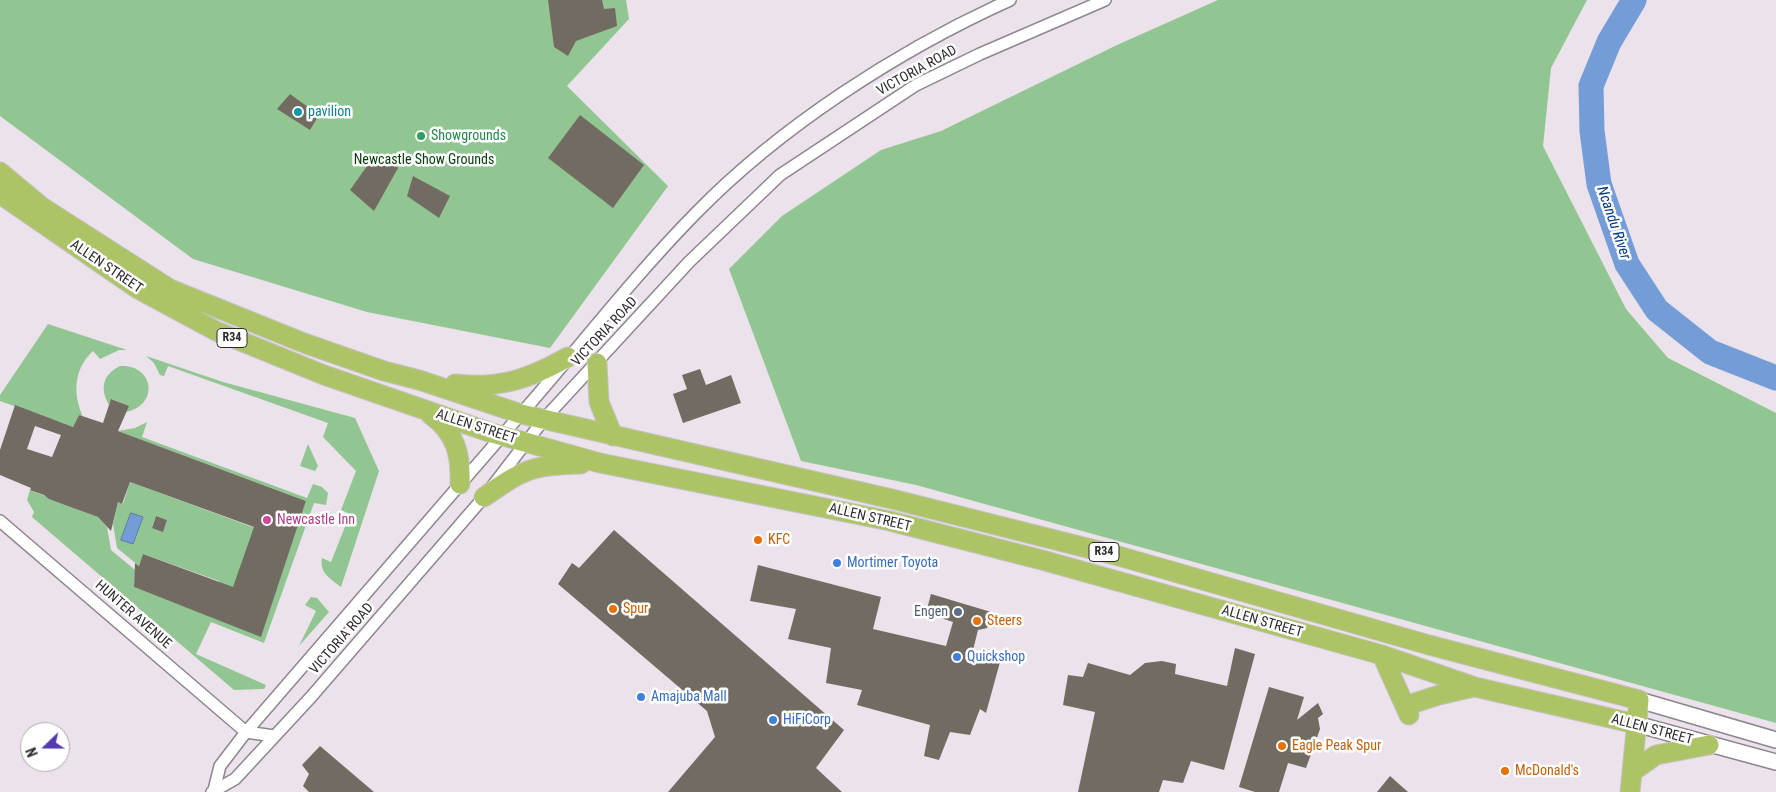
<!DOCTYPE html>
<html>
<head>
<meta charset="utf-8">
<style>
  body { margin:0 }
  #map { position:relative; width:1776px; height:792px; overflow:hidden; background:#ebe2eb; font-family:"Roboto Condensed",sans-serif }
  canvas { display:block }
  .north { position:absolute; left:20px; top:722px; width:50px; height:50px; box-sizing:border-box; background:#fff; border:1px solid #abaaab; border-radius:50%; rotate:248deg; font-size:14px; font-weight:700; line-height:20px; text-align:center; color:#2e2a2d }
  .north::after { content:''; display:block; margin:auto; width:18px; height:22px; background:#5539b1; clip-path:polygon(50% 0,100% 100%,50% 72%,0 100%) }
</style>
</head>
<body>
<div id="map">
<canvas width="1776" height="792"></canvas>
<div class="north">N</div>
</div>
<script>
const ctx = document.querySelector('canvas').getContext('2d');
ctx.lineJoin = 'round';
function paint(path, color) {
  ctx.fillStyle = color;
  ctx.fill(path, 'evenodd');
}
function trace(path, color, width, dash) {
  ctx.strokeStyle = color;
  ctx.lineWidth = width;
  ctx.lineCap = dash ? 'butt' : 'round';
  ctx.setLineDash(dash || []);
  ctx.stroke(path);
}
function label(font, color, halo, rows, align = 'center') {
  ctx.font = font + ' "Roboto Condensed",sans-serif';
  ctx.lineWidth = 5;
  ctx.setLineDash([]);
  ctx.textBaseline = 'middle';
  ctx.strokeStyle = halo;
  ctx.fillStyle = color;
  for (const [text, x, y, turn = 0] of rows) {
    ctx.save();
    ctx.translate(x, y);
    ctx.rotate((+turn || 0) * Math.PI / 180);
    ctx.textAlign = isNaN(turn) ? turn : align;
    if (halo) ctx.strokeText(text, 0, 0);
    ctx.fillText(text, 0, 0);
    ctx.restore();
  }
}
paint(new Path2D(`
  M0,0h626l3,19 -62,67 101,100 -118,162 -183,-36 -174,-53 -193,-143z
  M1218,0h369l-36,68 -8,78 83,163 42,49 108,55v310l-860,-238 -115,-24 -72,-192 53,-53 99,-66 60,-19 176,-86z
  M48,324l79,26h-8l-19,9 -7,-8c-20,19 -20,43 -10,66l-4,-2 -6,12 -73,-26v-6z
  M146,356l77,26 132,36 24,53 -38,116c-10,-8 -22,-14 -19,-29l9,4 19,-48 -9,-4 15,-39 -33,-34 5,-14 -160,-57 -4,10 -4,-1 -6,-12z
  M120,366c34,-2 40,39 6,46l2,-6 -16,-7 -3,6c-9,-16 -7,-30 11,-39z
  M147,422l-5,15 165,61 6,-14 9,3 6,6 -2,12 -12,-2 -50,140 -53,-21 -15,32 70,31 -2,4 -30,1 -202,-173 2,-5 -7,-12 3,-10 68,27 9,10 4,23 24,20 -1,17 127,49 45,-135 -188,-70 17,-3z
  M308,444l10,22 -3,5 -15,-5z
  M130,482l136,50 -38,71 -15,-6 6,-16 -76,-27 -4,12 -22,-18 -4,-24 5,-22 5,2zM156,516l11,4 -4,11 -11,-4z
  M311,597l6,1 12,14 -30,34 17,-35 -11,-6z`), '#91c692');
const water = new Path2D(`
  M131,513l12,4 -10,27 -12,-4z`);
paint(water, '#749dd8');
trace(water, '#5f7aa5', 1);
trace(new Path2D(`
  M1634,0l-25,42 -18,44 1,45 7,53 28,80 30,46 53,42 66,26`), '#749dd8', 25);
paint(new Path2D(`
  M548,0h54l2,9 11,-1 2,18 -41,15 -8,15 -14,-9z
  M290,94l29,21 -9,15 -33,-21z
  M580,115l64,50 -31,43 -65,-50z
  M377,152l21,16 -24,43 -24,-21z
  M413,176l37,20 -11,22 -32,-22z
  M700,369l6,16 25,-10 10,28 -58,20 -10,-29 14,-5 -5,-14z
  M111,399l18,7 -11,25 188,70 -45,136 -127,-50 1,-24 4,3 4,-12 90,33 21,-60 -124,-45 -8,22 -4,-2 -7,29 -13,-14 -49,-18 -5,-4 -14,-5 1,-2 -31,-13v-25l15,-45 58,22 6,-12 24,8zM35,426l26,9 -9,22 -25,-8z
  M156,516l11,4 -4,12 -11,-4z
  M614,530l230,200 -28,38 26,24h-174l47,-55 -8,-26 -149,-127 14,-21 7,5z
  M758,565l123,32 -8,32 73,17 7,-24 -27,-9 5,-19 60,18 -4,16 -9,2 -6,24 28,8 -14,51 -6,-4 -10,26 -20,-3 -11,28 -15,-4 6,-31 -73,-20 5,-15 -36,-7 5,-35 -43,-9 8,-30 -46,-8z
  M1235,648l20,6 -31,116 -33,-9 -8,22 -20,-3 -4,12h-81l17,-80 -32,-7 5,-30 15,2 5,-14 42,12 15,-12 17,-2 14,3 -1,10 52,12z
  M1269,687l35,10 -7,23 21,-17 5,11 -5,4 2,11 -14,39 -18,-5 -9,29h-24l-16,-5z
  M320,746l54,46h-65l-6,-6 6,-12 -7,-9z
  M1390,776l18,16h-31z`), '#726b62');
const minor = new Path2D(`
  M0,521l246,211
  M246,732l28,4
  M214,790l6,-24 26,-34c91,-105 182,-211 274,-317 59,-67 113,-138 176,-202 85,-87 203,-163 314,-213
  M212,792l23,-13 76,-82 173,-200 61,-79 144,-156 91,-87 136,-90 64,-31 125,-54`);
const tertiary = new Path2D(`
  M1639,700l137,40
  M1636,724l140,38`);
const primary = new Path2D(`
  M0,172l42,35 128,82 134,54 80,28 35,9 102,34 371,85 223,56 314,90 210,55 -9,92
  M0,194l138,95 78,42 108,44 165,57 111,31 290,58 152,39 340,95 93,32 161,37
  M597,363l2,39 14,34
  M455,384c45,5 74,-5 113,-27
  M431,415c25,18 30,40 29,69
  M484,497c40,-28 48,-32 97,-33
  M1382,655l27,60
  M1414,703l25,-8 35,-8
  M1632,772l24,-17 53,-10`);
trace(minor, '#8e868e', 14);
trace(tertiary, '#8e868e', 18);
trace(primary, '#c4c3c4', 21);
trace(minor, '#fff', 11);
trace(tertiary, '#fff', 15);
trace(primary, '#adc466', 19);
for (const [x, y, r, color] of [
  [298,112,5,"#0f9aa8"],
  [421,136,5,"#2e9e5b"],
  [267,520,5,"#d1479c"],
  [758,540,5,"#e8710a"],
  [837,563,5,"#3f7fe0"],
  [613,609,5,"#e8710a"],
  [958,612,5,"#5c6f8a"],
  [977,621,5,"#e8710a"],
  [957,657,5,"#3f7fe0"],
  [641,697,5,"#3f7fe0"],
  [773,720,5,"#3f7fe0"],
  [1282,746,5,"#e8710a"],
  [1505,771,5,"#e8710a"]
]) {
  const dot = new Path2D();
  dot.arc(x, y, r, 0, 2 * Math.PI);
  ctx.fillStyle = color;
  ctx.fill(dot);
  trace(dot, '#fff', 2);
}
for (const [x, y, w] of [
  [232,338,30],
  [1104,552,30]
]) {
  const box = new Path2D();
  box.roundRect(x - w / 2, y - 9.5, w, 19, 4);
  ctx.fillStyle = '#fff';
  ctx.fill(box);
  trace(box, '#2e2a2d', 1);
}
label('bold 12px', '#2e2a2d', null, [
  ["R34",232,338],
  ["R34",1104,552]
]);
label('14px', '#2e2a2d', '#fff', [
  ["VICTORIA ROAD",917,71,-29],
  ["ALLEN STREET",106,267,34],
  ["VICTORIA ROAD",605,332,-47],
  ["ALLEN STREET",476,427,18],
  ["ALLEN STREET",870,518,13],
  ["HUNTER AVENUE",133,615,41],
  ["ALLEN STREET",1262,622,16],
  ["VICTORIA ROAD",342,639,-49],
  ["ALLEN STREET",1652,730,15]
]);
label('14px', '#0d838f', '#fff', [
  ["pavilion",308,112]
], 'left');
label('14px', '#27864d', '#fff', [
  ["Showgrounds",431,136]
], 'left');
label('14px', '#003e09', '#fff', [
  ["Newcastle Show Grounds",424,160]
]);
label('14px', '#b23c85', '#fff', [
  ["Newcastle Inn",277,520]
], 'left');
label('14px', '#c56008', '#fff', [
  ["KFC",768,540],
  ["Spur",623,609],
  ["Steers",987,621],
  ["Eagle Peak Spur",1292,746],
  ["McDonald's",1515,771]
], 'left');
label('14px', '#366cbe', '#fff', [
  ["Mortimer Toyota",847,563],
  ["Quickshop",967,657],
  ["Amajuba Mall",651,697],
  ["HiFiCorp",783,720]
], 'left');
label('14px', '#4e5e75', '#fff', [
  ["Engen",948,612]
], 'right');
label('italic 15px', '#01397e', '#fff', [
  ["Ncandu River",1613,223,71]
]);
</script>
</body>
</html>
